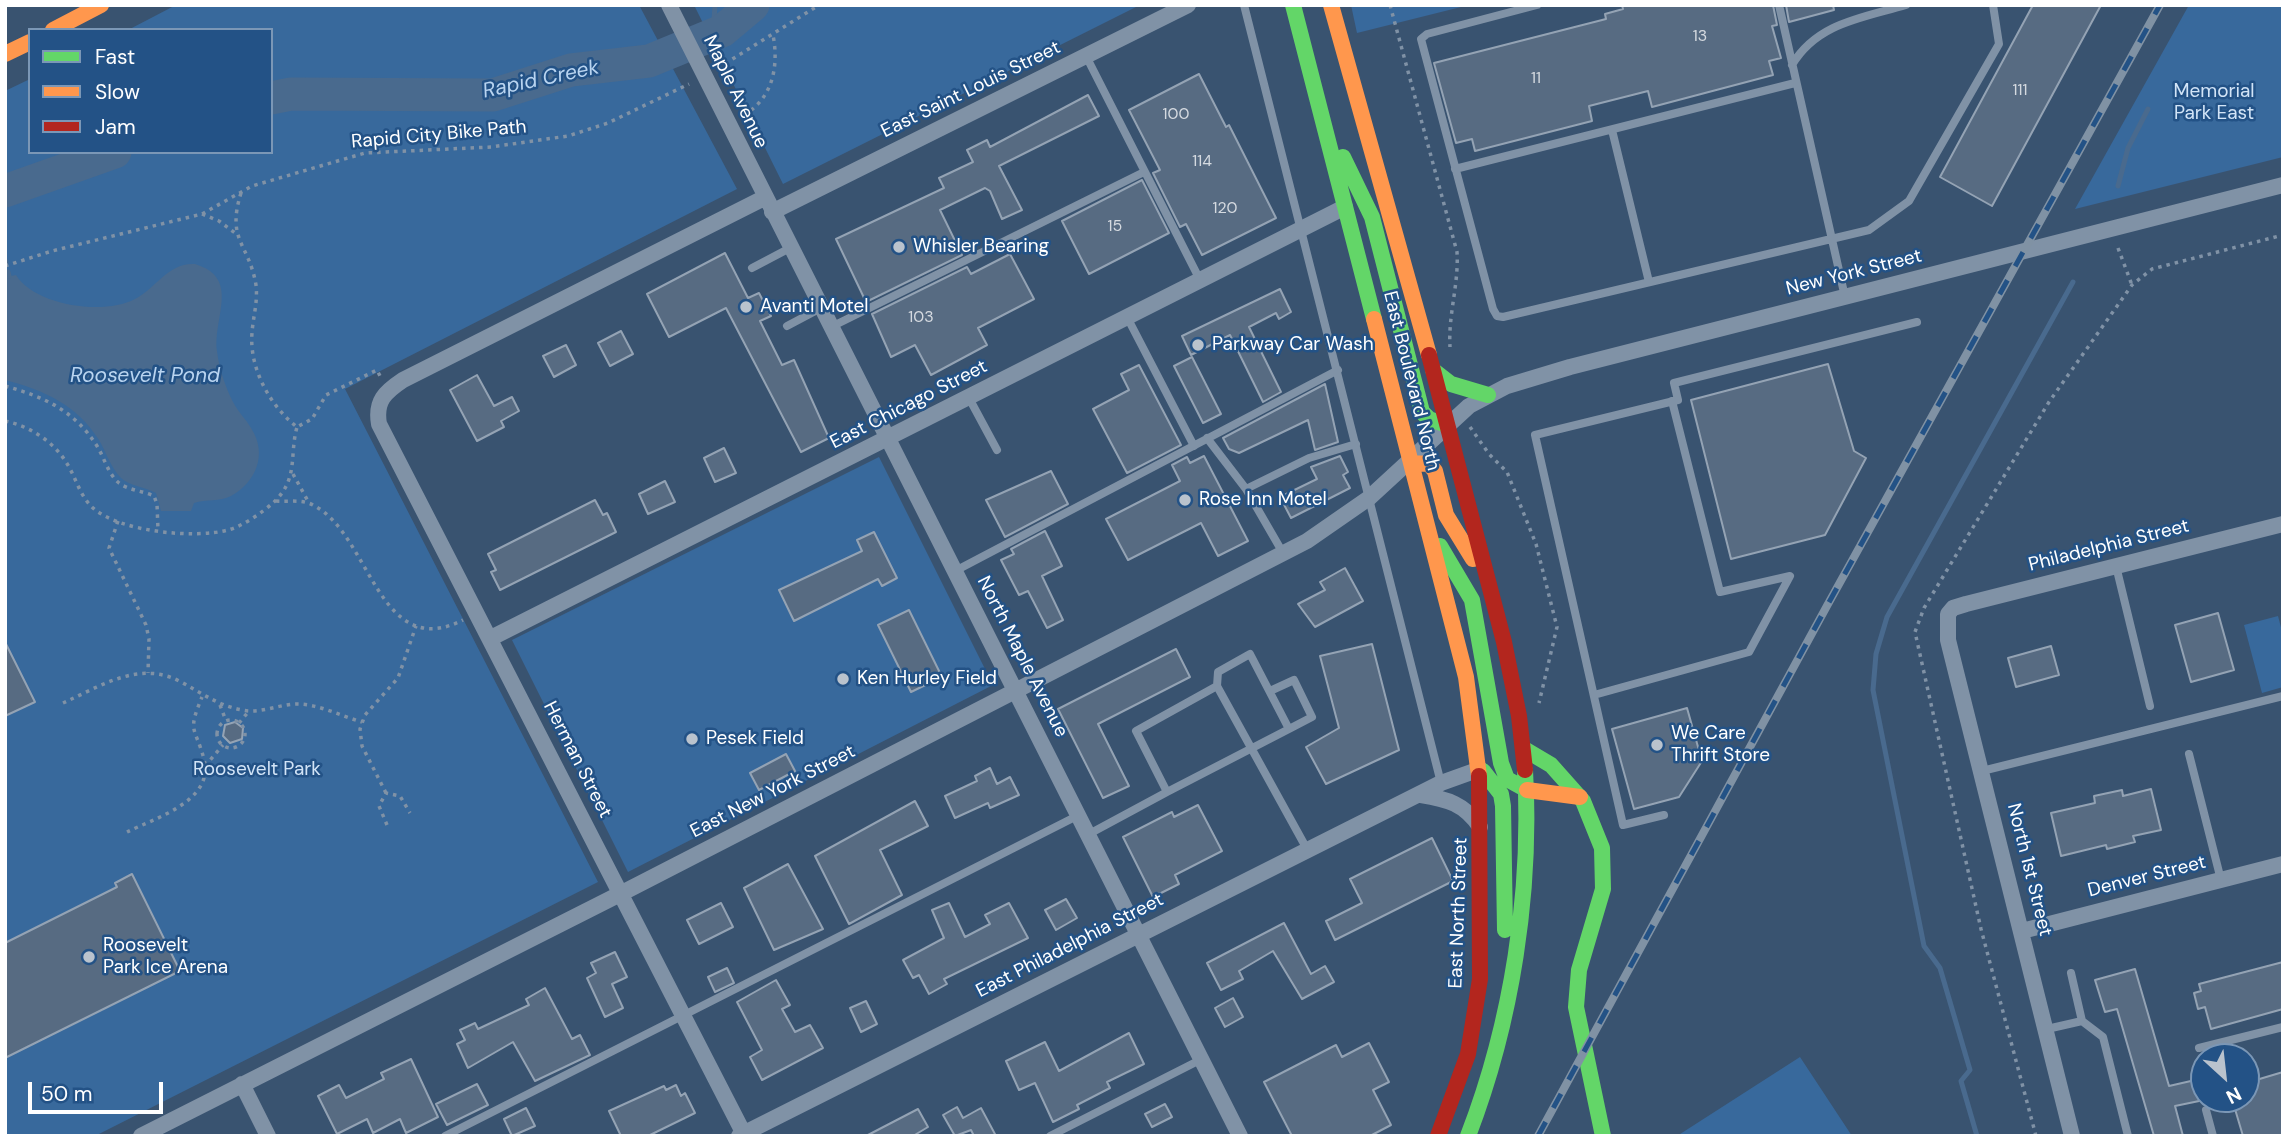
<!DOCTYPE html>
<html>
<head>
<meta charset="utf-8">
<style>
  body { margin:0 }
  #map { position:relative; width:2288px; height:1141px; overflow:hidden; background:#395370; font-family:"DM Sans",sans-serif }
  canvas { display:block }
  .frame { position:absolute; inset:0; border:7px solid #fff; pointer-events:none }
  .legend { position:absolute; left:28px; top:28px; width:245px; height:126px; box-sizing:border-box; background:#235286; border:2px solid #7b97b6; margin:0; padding:9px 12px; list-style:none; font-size:21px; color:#fff }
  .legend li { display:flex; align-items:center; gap:14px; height:35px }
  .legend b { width:35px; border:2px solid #7b97b6 }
  .north { position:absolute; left:2190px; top:1043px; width:70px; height:70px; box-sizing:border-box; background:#235286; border:2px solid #7b97b6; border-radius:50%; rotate:153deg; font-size:19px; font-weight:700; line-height:28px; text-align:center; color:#fff }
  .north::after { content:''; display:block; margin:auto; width:24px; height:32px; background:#bac3cd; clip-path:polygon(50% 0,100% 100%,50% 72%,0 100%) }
  .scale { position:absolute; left:28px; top:1082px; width:135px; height:32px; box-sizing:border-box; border:4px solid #fff; border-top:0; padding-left:9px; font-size:21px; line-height:24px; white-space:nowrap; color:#fff; -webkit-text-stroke:5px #235286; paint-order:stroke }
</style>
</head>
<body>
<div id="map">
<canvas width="2288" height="1141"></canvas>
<div class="frame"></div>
<ul class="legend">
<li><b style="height:9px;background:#63d668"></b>Fast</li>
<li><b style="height:9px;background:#ff974d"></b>Slow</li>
<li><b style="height:9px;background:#b3261e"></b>Jam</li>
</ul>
<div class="north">N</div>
<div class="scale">50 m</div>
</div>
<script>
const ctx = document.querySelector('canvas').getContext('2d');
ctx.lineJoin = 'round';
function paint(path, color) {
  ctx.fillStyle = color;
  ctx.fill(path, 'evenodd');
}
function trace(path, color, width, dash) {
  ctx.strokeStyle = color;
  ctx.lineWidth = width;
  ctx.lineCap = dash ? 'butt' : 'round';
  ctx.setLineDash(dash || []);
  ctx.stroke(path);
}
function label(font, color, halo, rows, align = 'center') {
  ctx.font = font + ' "DM Sans",sans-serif';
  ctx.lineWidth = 5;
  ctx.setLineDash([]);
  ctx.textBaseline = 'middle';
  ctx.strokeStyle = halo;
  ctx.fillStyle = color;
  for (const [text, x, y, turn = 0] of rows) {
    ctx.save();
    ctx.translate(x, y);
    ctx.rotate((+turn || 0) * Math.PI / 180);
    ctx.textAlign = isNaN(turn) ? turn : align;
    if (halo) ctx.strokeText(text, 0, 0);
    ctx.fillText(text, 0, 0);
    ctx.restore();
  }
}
paint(new Path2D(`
  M176,5h463l98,184 -392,200 253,493 -503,254h-90v-1045l25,-12v73h241v-122h-143z
  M694,5h446l-357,179z
  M1351,5h118l-112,28z
  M2189,5h94v152l-208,52z
  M879,457l114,228 -365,187 -116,-232z
  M2278,616l5,19v52l-21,6 -18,-68z
  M1800,1057l52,79h-175z`), '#38699c');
paint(new Path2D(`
  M195,264c46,14 18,53 22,87 2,17 8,35 16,51 5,10 13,17 18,26 17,26 5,54 -20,68 -11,6 -25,3 -37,7l-3,8h-30l-5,-18c-11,-6 -26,-7 -35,-15 -10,-10 -15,-26 -22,-38 -22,-35 -55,-50 -94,-60v-103l11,-2c18,30 87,41 119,24 21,-11 34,-37 60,-35z`), '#496a8e');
trace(new Path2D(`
  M713,35l2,-30
  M2118,186l10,-38 20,-39
  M5,260l1,2
  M8,272l1,4
  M1977,1136l-16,-55 9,-11 -30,-102 -16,-22 -51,-256 3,-36 11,-37 186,-335`), '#496a8e', 5);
trace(new Path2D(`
  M271,98l20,-4 202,1 78,-25 78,-9 73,-30 31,-26
  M5,191l110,-39`), '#496a8e', 33);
const building = new Path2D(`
  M1622,5h151l4,20 -5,1 9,32 -12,3 4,14 -121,32 -4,-16 -59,15 3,15 -117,30 -3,-12 -16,4 -22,-80 172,-44 -1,-5 18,-5z
  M1786,5h47l1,5 -45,12z
  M2033,5h68l-109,201 -52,-29z
  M1199,74l27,53 3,-2 47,93 -74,37 -16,-31 -6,3 -27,-54 7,-3 -31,-60z
  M1088,95l11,21 -100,50 23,44 -20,9 -12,-28 -5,-3 -45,22 22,45 -96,47 -30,-63 108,-51 -5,-10 34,-16 -6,-12 20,-10 3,7z
  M1142,180l27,53 -80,41 -27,-53z
  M725,253l23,45 11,-5 12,23 -11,5 22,44 12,-5 35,78 -28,14 -75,-144 -57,29 -22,-43z
  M1010,254l24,45 -56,29 9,17 -56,30 -16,-30 -24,12 -19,-43 95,-47 4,7z
  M1280,289l11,23 -12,7 -3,-6 -27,14 32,65 -18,10 -33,-67 -39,20 -9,-19z
  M621,331l12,23 -23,12 -12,-23z
  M566,345l10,20 -22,12 -11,-21z
  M1192,357l29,57 -18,9 -29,-57z
  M1828,364l26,87 12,7 -41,77 -94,24 -40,-159z
  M1139,365l42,80 -54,28 -34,-64 36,-19 -8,-16z
  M477,375l17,31 18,-9 7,14 -18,10 3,6 -27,14 -27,-51z
  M1325,384l13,58 -23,8 -7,-30 -69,33 -10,-4 -6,-11z
  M724,448l12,25 -21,9 -11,-24z
  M1204,456l44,85 -30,15 -17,-33 -73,37 -22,-41 74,-38 -8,-16 15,-8 3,6z
  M1340,456l8,16 -5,3 7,13 -59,30 -11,-21 37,-18 -6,-12z
  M1051,471l17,33 -63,33 -19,-37z
  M665,481l10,21 -27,12 -9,-20z
  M595,500l8,15 4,-2 9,19 -116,58 -9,-18 5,-2 -8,-16z
  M1045,531l17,35 -20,10 21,44 -16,8 -19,-37 -9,4 -18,-35 13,-6 -3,-5z
  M874,532l23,46 -15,8 -4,-7 -84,42 -15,-31 83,-39 -5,-11z
  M1345,568l18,33 -48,26 -17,-23 27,-14 -5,-8z
  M909,610l33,67 -31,15 -33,-67z
  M2218,613l16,57 -43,12 -16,-57z
  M5,642l30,60 -30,14z
  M1372,644l27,106 -73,34 -20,-37 33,-19 -19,-72z
  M2051,646l8,29 -43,12 -8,-29z
  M1176,649l14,28 -92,47 31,62 -26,12 -45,-89z
  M1687,708l15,53 -23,36 -45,12 -22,-80z
  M235,722l8,6 -1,11 -12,4 -7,-7 2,-11z
  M786,754l9,17 -36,19 -9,-17z
  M990,768l7,16 13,-7 9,18 -29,13 -2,-5 -33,15 -10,-22 32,-15 -2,-5z
  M2151,789l10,41 -28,6 2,6 -28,7 -1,-4 -45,11 -10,-43 44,-10 -1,-7 28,-6 1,6z
  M915,801l13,25 -48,24 22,45 -53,29 -34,-68z
  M1198,805l24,46 -47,24 4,9 -26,13 -30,-60 49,-25 2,5z
  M1432,838l21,43 -118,59 -9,-19 36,-18 -12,-24z
  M788,864l35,65 -49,21 -30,-62z
  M132,874l48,97 -175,87v-115l112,-56 -2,-4z
  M1066,899l11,19 -21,12 -11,-20z
  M721,903l12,24 -34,17 -12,-24z
  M949,903l16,34 25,-13 -5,-9 24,-12 19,35 -84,41 3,5 -18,10 -10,-19 -6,3 -10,-18 41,-22 -12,-28z
  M1284,923l27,51 14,-8 9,16 -32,17 -29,-48 -34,20 4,8 -22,11 -14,-27z
  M615,952l12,25 -15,7 11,24 -18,9 -18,-39 9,-5 -5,-10z
  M2283,962v47l-72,20 -6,-22 -7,2 -4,-16 7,-2 -2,-7z
  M727,968l7,15 -19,9 -7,-15z
  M2135,969l34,117 35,-8v22l-29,6 8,30h-29l-37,-127 -12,3 -10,-32z
  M776,980l14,25 -8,4 13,23 15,-7 13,23 -61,32 -12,-23 12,-7 -25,-48z
  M545,988l27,51 8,-4 10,20 -55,26 -22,-39 -45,26 -11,-24 8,-4 -5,-10 15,-7 3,6 51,-24 -3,-6z
  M1233,998l10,19 -18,10 -10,-19z
  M866,1001l11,23 -16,8 -11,-24z
  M1129,1033l15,31 -37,18 3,6 -33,17 2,4 -26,13 -18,-39 -16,7 -13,-29 39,-19 14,29z
  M1369,1043l20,39 -16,8 18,35 -21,11h-78l-28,-54 72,-37 6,12z
  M411,1059l27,58 -32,16 -6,-14 -27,14 -6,-14 -30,15 -19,-38 21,-11 7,13 38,-19 -3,-6z
  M2283,1072v64h-40l-11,-37h14v-16z
  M477,1084l11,21 -41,20 -11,-21z
  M676,1085l5,11 4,-3 10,20 -47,23h-27l-12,-25 55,-25 2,4z
  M1165,1104l7,13 -20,10 -7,-13z
  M957,1107l6,11 18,-10 15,28h-22l-3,-6 -16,6 -12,-21z
  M526,1108l9,18 -23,10 -8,-17z
  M918,1109l10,18 -15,9h-47z`);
paint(building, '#576b82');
trace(building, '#94a3b4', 2);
trace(new Path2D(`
  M1390,5l67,247c2,32 -9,63 -7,95
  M718,68l101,-63
  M744,115c29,-17 35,-49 29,-80
  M241,193c-15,48 8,50 15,92 2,17 -3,32 -4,48 -3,35 18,73 45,94l15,-8 14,-24 51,-25 3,6
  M202,214l17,7 16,12
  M2118,248l14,37
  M5,266l47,-15 150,-37 50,-28 113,-33 126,-6 77,-11 40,-13 81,-39
  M5,386c39,11 69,24 92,60 7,11 11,28 22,37 9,7 24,8 35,13l3,8 1,26
  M5,421c24,5 48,20 61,41 10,15 13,33 27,46 27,24 102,31 135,22 15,-4 35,-18 46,-28 25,-24 15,-46 23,-75
  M1470,427l19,27 18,18 29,72 21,83 -18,76
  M293,474l16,29
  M276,501c12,1 26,-2 37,4 58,29 65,158 150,115
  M118,521l-9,27 37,77 3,14 -1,34
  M63,703c36,-16 76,-43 116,-22 22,11 37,24 63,29 17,4 35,-5 53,-6 21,-1 46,12 67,18
  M220,705l6,16
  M217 734a14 14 0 1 1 28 0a14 14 0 1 1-28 0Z
  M239,723l10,-12
  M205,766l18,-21
  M386,793l-24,-47 -2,-17 5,-14 33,-37 18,-52
  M387,825l-8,-19 7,-13 14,3 10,17
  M127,832c28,-14 88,-31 77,-73 -9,-33 -17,-26 -2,-62
  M2036,1136l-55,-207 -66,-297 9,-24 125,-206 83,-117 20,-16 131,-34`), '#8092a6', 3.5, [3.5, 5]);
trace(new Path2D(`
  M1244,5l197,778
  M1537,5l-110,29 -6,5 72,270 4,7 6,1 366,-87 40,-29 90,-157 -6,-39
  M1779,5l66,292
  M1086,56l114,224
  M1792,65c25,-42 70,-47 114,-60
  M1612,130l37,152
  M1455,169l340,-86
  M752,268l38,-20
  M1127,317l67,129
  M787,326l34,-18
  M831,327l313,-155
  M969,398l28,52
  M1207,438l39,51 63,-31 47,-14
  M1246,489l37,64
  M2116,566l34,140
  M955,571l383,-201
  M1217,686l1,-14 32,-18 39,75 -122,63 -31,-61 81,-45 91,165
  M1270,691l24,-11 18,37 -23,12
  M1594,695l155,-43 41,-76 -70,16 -48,-191
  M2189,754l32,126
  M1982,771l301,-75
  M1664,815l-41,10 -88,-390 143,-35 -4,-17 243,-61
  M1089,834l78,-42
  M2071,973l11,48
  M2047,1029l35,-8 21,16 25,99
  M2199,1048l84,-21
  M2206,1110l7,26
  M445,1136l634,-321
  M1050,1136l152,-77`), '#8092a6', 8);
trace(new Path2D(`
  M669,5l571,1131
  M772,212l416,-207
  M491,638l854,-431
  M1421,795c26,4 44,9 59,32
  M2022,931l261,-67
  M242,1084l26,52
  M141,1136l481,-243 685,-352 62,-43 100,-92 38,-20 63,-19 713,-182
  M739,1136l702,-353 39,-14
  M745,1136l-366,-712c-4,-23 6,-32 24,-44l361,-182
  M2072,1136l-124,-496v-26l5,-6 13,-4 317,-80`), '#8092a6', 16);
trace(new Path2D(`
  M1293,5l81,314
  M1343,157l29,60 50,195 7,7 18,6
  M1433,370l18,14 37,11
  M1440,546l32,54 29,163 6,16 20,11
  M1524,749l27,16 32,36 19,47 1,41 -24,81 -3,37 27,129
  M1483,771l18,23 2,12 2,124
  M1468,1136c44,-114 64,-244 57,-366`), '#63d668', 16);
trace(new Path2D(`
  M1331,5l98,350
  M53,30l48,-25
  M5,54l25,-12
  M1374,319l92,358 13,99
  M1411,463l18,1 6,7 11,44 27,44
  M1527,790l53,7`), '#ff974d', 16);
trace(new Path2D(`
  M1429,355l75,287 15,74 6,54
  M1438,1136l30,-82 12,-75 -1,-203`), '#b3261e', 16);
const rail = new Path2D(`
  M1538,1136l290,-532 332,-599`);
trace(rail, '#8092a4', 8);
trace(rail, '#235286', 5, [16]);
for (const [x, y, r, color] of [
  [899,247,7,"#bac3cd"],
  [746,307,7,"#bac3cd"],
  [1198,345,7,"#bac3cd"],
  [1185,500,7,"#bac3cd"],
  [843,679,7,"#bac3cd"],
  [692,739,7,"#bac3cd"],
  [1657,745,7,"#bac3cd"],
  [89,957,7,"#bac3cd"]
]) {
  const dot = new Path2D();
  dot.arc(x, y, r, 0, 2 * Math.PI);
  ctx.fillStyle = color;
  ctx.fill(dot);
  trace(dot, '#235286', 2.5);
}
label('16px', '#d5dae0', null, [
  ["13",1700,37],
  ["11",1536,79],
  ["111",2020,91],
  ["100",1176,115],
  ["114",1202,162],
  ["120",1225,209],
  ["15",1115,227],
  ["103",921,318]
]);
label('19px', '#fff', '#235286', [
  ["East Saint Louis Street",971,90,-26],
  ["Maple Avenue",735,92,64],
  ["Rapid City Bike Path",439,135,-5],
  ["New York Street",1854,273,-14],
  ["East Boulevard North",1411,381,76],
  ["East Chicago Street",909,405,-27],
  ["Philadelphia Street",2109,546,-14],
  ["North Maple Avenue",1022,657,63],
  ["Herman Street",577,760,63],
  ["East New York Street",773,792,-27],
  ["North 1st Street",2029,870,76],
  ["Denver Street",2147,877,-14],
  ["East North Street",1459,913,-88],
  ["East Philadelphia Street",1070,946,-27]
]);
label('19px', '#d2e4f7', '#235286', [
  ["Memorial",2214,92],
  ["Park East",2214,114],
  ["Roosevelt Park",257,770]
]);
label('19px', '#fff', '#235286', [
  ["Whisler Bearing",913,247],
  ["Avanti Motel",760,307],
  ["Parkway Car Wash",1212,345],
  ["Rose Inn Motel",1199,500],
  ["Ken Hurley Field",857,679],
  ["We Care",1671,734],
  ["Thrift Store",1671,756],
  ["Pesek Field",706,739],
  ["Roosevelt",103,946],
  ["Park Ice Arena",103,968]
], 'left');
label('italic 21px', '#b9d4f0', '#235286', [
  ["Rapid Creek",541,80,-12],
  ["Roosevelt Pond",145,376]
]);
</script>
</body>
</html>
